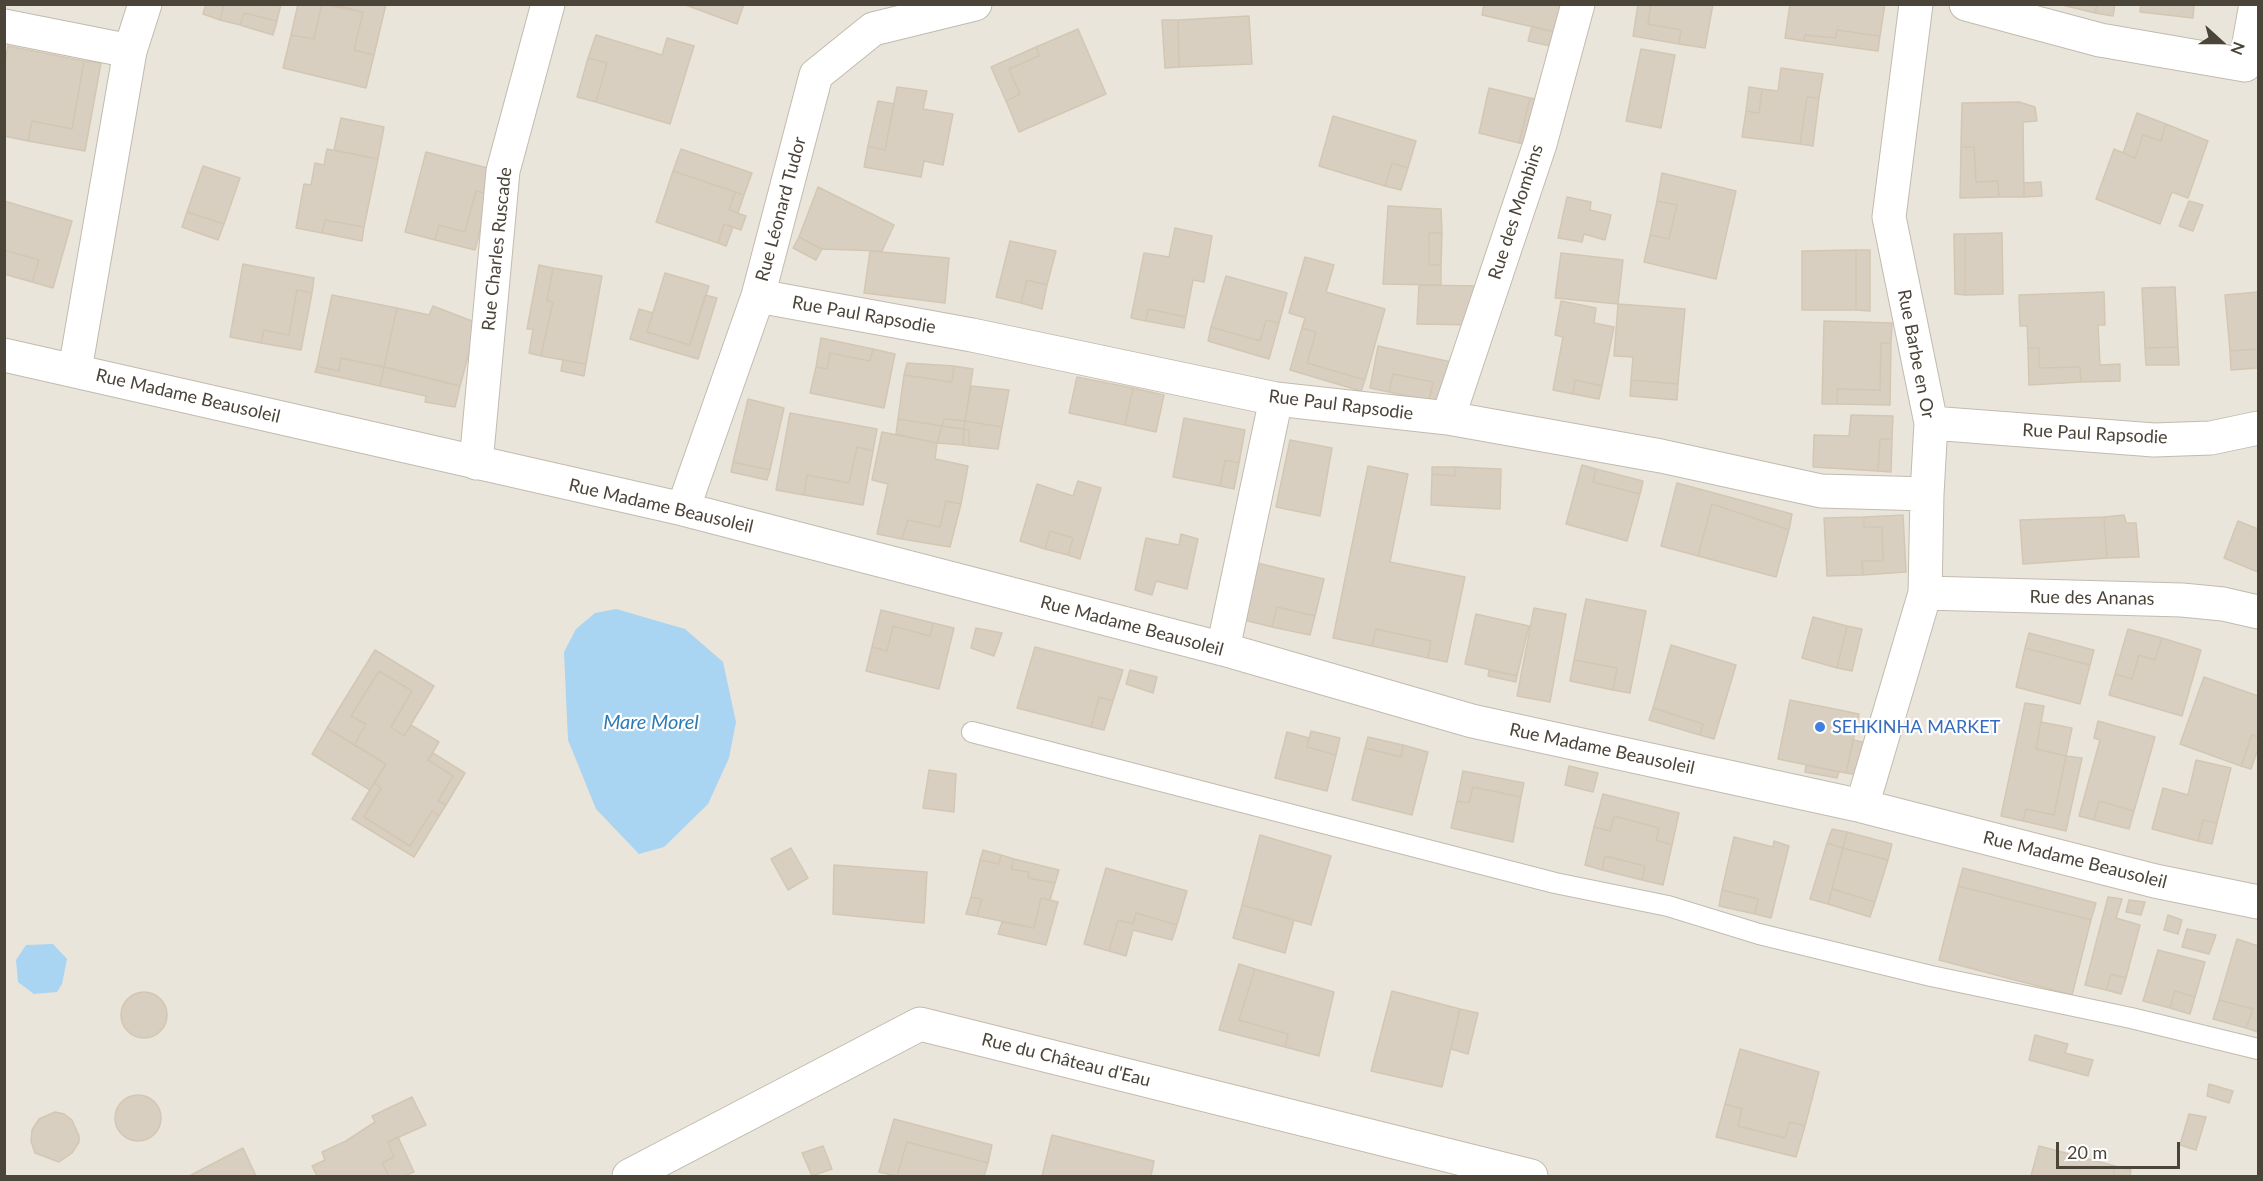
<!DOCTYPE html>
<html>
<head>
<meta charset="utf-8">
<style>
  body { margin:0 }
  #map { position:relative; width:2263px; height:1181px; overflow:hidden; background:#f6f3ec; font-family:Lato,sans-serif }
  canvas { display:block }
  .frame { position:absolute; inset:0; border:6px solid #4b4439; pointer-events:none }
  .north { position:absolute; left:2191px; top:12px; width:60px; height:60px; -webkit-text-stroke:4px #fff; paint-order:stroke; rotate:111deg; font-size:16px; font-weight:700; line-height:24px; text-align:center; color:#4b4439 }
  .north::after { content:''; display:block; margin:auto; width:21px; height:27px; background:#4b4439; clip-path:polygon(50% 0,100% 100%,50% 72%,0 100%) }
  .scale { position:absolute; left:2056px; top:1142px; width:124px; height:27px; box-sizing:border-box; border:3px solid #4b4439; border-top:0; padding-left:8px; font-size:18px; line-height:21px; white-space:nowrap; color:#4b4439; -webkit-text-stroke:4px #fff; paint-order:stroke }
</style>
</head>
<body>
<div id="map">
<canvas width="2263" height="1181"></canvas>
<div class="frame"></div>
<div class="north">N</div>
<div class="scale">20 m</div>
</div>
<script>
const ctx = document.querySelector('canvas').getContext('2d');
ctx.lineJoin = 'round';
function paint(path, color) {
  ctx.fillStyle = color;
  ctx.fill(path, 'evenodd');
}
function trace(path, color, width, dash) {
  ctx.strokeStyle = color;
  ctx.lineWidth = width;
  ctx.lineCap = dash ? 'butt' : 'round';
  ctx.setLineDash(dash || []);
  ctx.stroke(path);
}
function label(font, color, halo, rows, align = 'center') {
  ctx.font = font + ' Lato,sans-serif';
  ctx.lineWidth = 4.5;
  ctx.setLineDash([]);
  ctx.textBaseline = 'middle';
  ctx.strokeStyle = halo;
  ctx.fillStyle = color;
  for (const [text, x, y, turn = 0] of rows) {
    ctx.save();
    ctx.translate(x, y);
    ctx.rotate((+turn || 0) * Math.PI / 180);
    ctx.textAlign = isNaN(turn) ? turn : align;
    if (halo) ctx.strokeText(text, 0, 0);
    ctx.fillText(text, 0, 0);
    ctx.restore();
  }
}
paint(new Path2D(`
  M5,5h2253v1171h-2253z`), '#eae5da');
paint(new Path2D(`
  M616,609l69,20 38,33 13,60 -7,36 -21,46 -44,43 -25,7 -43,-45 -28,-69 -4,-88 12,-23 19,-16z
  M53,944l14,15 -5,25 -5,8 -23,2 -16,-12 -2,-22 10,-15z`), '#a9d4f2');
const building = new Path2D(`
  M206,4h18l-4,16 -17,-6z
  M224,4h57l-4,17 -33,-8 -4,12 -20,-5z
  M298,4h24l-8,35 -23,-4z
  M322,4l41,8 -9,38 20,5 -8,33 -83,-20 8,-33 23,4z
  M331,4h55l-12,51 -20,-5 9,-38z
  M683,4h61l-7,20z
  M1484,4h85l-6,30 -81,-19z
  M1638,4h13l-3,20 33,6 -2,14 -46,-8z
  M1651,4h62l-8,44 -26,-4 2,-14 -33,-6z
  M1790,4h95l-5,32 -43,-6 -1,8 -31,-3 -1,6 -19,-3z
  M2058,4h39l-2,9z
  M2097,4h18l-2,12 -18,-3z
  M2141,4h53l-1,14 -53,-6z
  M244,13l33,8 -4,14 -33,-10z
  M1249,16l3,48 -73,3 -1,-47z
  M1162,20h16l1,47 -14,1z
  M1532,26l31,8 -4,14 -31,-7z
  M1078,29l28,65 -87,38 -13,-31 14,-7 -11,-25 30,-13 -3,-9z
  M1837,30l43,6 -2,15 -74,-10 1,-6 31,3z
  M596,35l66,20 5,-17 27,8 -24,78 -74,-22 11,-39 -19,-5z
  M8,46l76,15 -12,68 -40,-8 -4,20 -24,-5v-69z
  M1036,47l3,9 -30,13 11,25 -14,7 -15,-34z
  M1641,49l34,6 -14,73 -35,-7z
  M588,58l19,5 -11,39 -19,-5z
  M84,61l17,2 -16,88 -57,-10 4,-20 40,8z
  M1781,68l42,6 -4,24 -12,-1 -7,47 -58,-7 4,-26 13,2 3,-24 16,2z
  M897,87l30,4 -4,18 30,5 -10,51 -19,-4 -3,16 -57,-10 4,-21 17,4z
  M1749,87l13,2 -3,24 -13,-2z
  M1489,88l41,10 -11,45 -40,-10z
  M1807,97l12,1 -6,48 -13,-2z
  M1530,98l12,2 -11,45 -12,-2z
  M878,101l16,3 -9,46 -17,-4z
  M2019,102l16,5 2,14 -14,1 1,75h-25l-1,-16 -22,1 -2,-35h-13l1,-44z
  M2137,113l29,11 -5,17 -18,-6 -8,23 -12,-5z
  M1333,116l83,25 -8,27 -16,-5 -7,23 -66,-20z
  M341,118l43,9 -6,32 -44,-9z
  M2166,124l42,17 -20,57 -16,-6 -12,32 -64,-25 18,-50 21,9 8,-23 18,6z
  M1961,147h13l2,35 22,-1 1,16 -39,1z
  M327,149l51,10 -14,68 -39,-7 -3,13 -26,-5 8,-44 7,1 4,-22 9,2z
  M681,149l71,24 -8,22 -71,-24z
  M426,152l69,18 -6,24 -13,-3 -11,41 -26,-7 -4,15 -30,-8z
  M1392,163l16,5 -7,22 -16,-4z
  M203,166l37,12 -16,46 -37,-12z
  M673,171l62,21 -6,18 17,6 -5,14 -17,-6 -6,19 -62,-21z
  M1662,173l74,18 -20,88 -72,-17 6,-27 19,4 8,-34 -20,-4z
  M2041,182l1,14 -18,1v-14z
  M818,187l76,38 -12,26 -60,-2 -23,-12z
  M476,191l13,3 -14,56 -40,-10 4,-15 26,7z
  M735,192l9,3 -6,18 -9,-3z
  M1567,197l24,5 -1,8 21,5 -6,25 -21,-6 -2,8 -24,-4z
  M4,201l68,20 -19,67 -21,-6 7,-22 -35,-10z
  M1657,201l20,4 -8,34 -19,-4z
  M2189,201l14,4 -10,26 -14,-5z
  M1388,206l53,3 1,24h-13v32h12v20l-58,-1z
  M187,212l37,12 -6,16 -36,-13z
  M325,220l39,7 -2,14 -40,-8z
  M724,224l9,3 -7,19 -8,-3z
  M1175,228l37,8 -8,46 -11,-2 -7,37 -38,-8 -2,12 -15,-3 13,-65 25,4z
  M1429,233h13l-1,32h-12z
  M2002,233l1,61 -38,1v-61z
  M1954,234h11v61l-10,-1z
  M799,237l23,12 -6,11 -23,-12z
  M1010,241l46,10 -9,34 -20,-5 -6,23 -25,-6z
  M4,250l35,10 -7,22 -28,-8z
  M1856,250v60h-54v-59z
  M1856,250h14v61l-14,-1z
  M870,251l79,7 -4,45 -81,-10z
  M1561,253l62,7 -5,44 -63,-6z
  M1305,257l29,8 -8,27 59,17 -20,71 -58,-17 9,-31 -14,-4 3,-10 -16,-5z
  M243,264l71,14 -2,15 -15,-3 -8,45 -25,-5 -3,13 -31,-6z
  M539,265l14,3 -6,33 6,1 -12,54 -12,-3 4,-24h-6z
  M553,268l49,8 -16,88 -45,-8 12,-54 -6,-1z
  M665,273l44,13 -19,59 -43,-13z
  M1226,276l61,17 -8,30 -13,-3 -6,21 -49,-14z
  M1027,280l20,5 -5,24 -21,-6z
  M1419,285l62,1 -5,39 -59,-1z
  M2175,287l3,60 -33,1 -3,-60z
  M297,290l15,3 -11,57 -40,-7 3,-13 25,5z
  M2104,292l1,33h-7l2,40 20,-1v17l-39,1 -1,-15 -41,1v-20h-11l-1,-22h-7l-1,-31z
  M2258,292v57l-28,2 -5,-56z
  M332,295l65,13 -13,59 -43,-9 -2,13 -22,-5z
  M705,295l12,3 -19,61 -68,-20 9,-30 14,4 -6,19 43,13z
  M1561,301l35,7 -2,15 20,4 -12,59 -27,-6 -2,14 -20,-4 10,-53 -8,-2z
  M1618,304l67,5 -7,75 -47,-4 2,-23 -19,-1z
  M433,306l44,17 -17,63 -76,-19 13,-59 32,7z
  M1148,309l38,8 -2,11 -38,-7z
  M1266,320l13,3 -10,36 -61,-18 3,-14 49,14z
  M1824,321l68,2 -1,20h-10l-1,47 -43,-1v15h-15z
  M1302,328l14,4 -9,31 58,17 -4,11 -71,-21z
  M821,338l52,11 -3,12 -40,-8 -3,16 -11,-2z
  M1881,343h10l-1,62 -53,-1v-15l43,1z
  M1378,346l78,17 -8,41 -19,-3 4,-19 -40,-8 -4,18 -19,-4z
  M2178,347l1,18h-33l-1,-17z
  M2028,348h11v20l41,-1 1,15 -52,3z
  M873,349l22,5 -11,54 -74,-15 6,-26 11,2 3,-16 40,8z
  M2258,349v19l-27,2 -1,-19z
  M341,358l43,9 -4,19 -65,-14 2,-6 22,5z
  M563,360l23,4 -2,12 -23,-5z
  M907,363l47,3 -2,16 -48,-7z
  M954,366l19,3 -8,52 -21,-2 -2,7 -44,-7 6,-44 48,7z
  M384,367l76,19 -5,21 -30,-5 1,-6 -46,-10z
  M1393,374l40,8 -4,19 -40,-9z
  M1077,377l56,11 -8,37 -56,-12z
  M1575,380l27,6 -3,13 -26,-5z
  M1631,380l47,4 -1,16 -47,-4z
  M971,386l38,4 -7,37 -37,-6z
  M1133,388l31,7 -8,37 -31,-7z
  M748,399l36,9 -14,62 -37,-8z
  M790,413l87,16 -4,22 -16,-4 -8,36 -42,-8 -3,20 -28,-5z
  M1851,415l42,1 -1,23h-12l-2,32 -65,-4 1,-32 35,1z
  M1184,418l61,12 -6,33 -14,-3 -5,26 -47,-9z
  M898,419l44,7 -5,17 -41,-9z
  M944,419l21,2 -1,8 -22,-3z
  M965,421l37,6 -4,22 -29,-3v-16l-5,-1z
  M942,426l22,3 -1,16 -26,-2z
  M964,429l5,1v16l-6,-1z
  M882,432l55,11 -2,16 33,7 -7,38 -15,-3 -6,26 -32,-7 -6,19 -25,-5 11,-50 -16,-4z
  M1880,439h12l-1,33 -13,-1z
  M1290,440l42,8 -12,68 -44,-9z
  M857,447l16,4 -10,54 -59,-10 3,-20 42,8z
  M1225,460l14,3 -5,26 -14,-3z
  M733,462l37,8 -3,10 -36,-8z
  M1582,465l14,4 -3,13 47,12 -13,47 -61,-17z
  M1368,466l40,8 -18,88 75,15 -18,85 -19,-4 3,-17 -55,-12 -4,17 -39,-8z
  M1432,467h23v9l-23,-2z
  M1455,467l46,2 -1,40 -69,-4 1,-31 23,2z
  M1596,469l47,12 -3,13 -47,-12z
  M1078,481l23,7 -21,71 -12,-4 5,-17 -23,-7 -5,18 -25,-8 17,-57 36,12z
  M1677,483l115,31 -3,16 -77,-26 -14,52 -37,-10z
  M946,501l15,3 -11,43 -48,-8 6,-19 32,7z
  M1712,504l77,26 -13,47 -78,-21z
  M1903,515l3,57 -43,3 -1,-14h21l-1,-34h-18v-10z
  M2124,515l2,8h10l3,34 -32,1 -3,-41z
  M1864,517v10h18l1,34h-21l1,14 -36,1 -3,-58z
  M2104,517l3,41 -84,6 -3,-44z
  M2238,521l20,8v43l-34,-14z
  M1050,531l23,7 -5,17 -23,-6z
  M1181,534l17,5 -11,50 -31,-8 -4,14 -17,-5 11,-52 33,7z
  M1253,562l71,17 -9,37 -38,-9 -5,20 -32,-8z
  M1586,599l60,12 -16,82 -17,-3 4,-22 -43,-8z
  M1277,607l38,9 -5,19 -38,-8z
  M1534,608l32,6 -16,88 -33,-6z
  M881,610l52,13 -3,13 -37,-10 -6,25 -15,-4z
  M1476,614l53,12 -12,50 -52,-12z
  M1813,617l34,9 -10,42 -35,-10z
  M933,623l21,5 -15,61 -73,-18 6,-24 15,4 6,-25 37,10z
  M1847,626l15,3 -10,42 -15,-3z
  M976,628l26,5 -8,23 -23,-8z
  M1376,629l55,12 -3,17 -56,-12z
  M2128,629l34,9 -7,22 -16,-5 -7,24 -17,-5z
  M2029,633l65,17 -4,15 -65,-17z
  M2162,638l39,12 -19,66 -73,-21 6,-21 17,5 7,-24 16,5z
  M1671,645l65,20 -22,74 -14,-4 3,-11 -50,-16z
  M1035,647l88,23 -10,31 -14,-4 -8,30 -74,-19z
  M2025,648l65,17 -10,39 -64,-17z
  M375,650l59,36 -30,50 -13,-9 21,-36 -33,-20 -28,45 15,8 -12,21 -27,-17z
  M1574,660l43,8 -4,22 -43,-9z
  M1130,670l27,7 -4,16 -27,-9z
  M1489,670l28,6 -1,6 -28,-6z
  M379,671l33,20 -21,36 13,9 7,-11 28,17 -11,18 25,16 -15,25 8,4 -7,11 -7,-5 -22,35 -46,-29 17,-29 -7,-5 12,-19 -32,-19 12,-21 -15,-8z
  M2204,677l54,19v41l-6,-2 -11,31 -61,-22z
  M1099,697l14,4 -9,29 -13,-3z
  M1790,700l69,14 -13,59 -68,-14z
  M2025,703l19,3 -8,43 30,7 -12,59 -28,-6 -3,12 -22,-5z
  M1653,708l50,16 -3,11 -51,-15z
  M2098,721l57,16 -21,74 -35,-10 -5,19 -15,-4 21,-76 -6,-2z
  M2041,722l31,6 -6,28 -30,-7z
  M327,728l59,36 -16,26 -58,-36z
  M1311,731l29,7 -4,17 -29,-8z
  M1287,732l22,6 -2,9 29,8 -9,36 -52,-13z
  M2252,735l6,2v12l-7,20 -10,-3z
  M1368,737l35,8 -2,12 -36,-9z
  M1853,740l14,3 -7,32 -14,-2z
  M1403,745l25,7 -16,63 -60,-15 13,-52 36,9z
  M433,753l32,20 -19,32 -8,-4 15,-25 -25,-16z
  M2066,756l16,2 -16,73 -43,-10 3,-12 28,6z
  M2196,760l35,8 -14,55 -14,-3 -5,21 -46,-12 11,-41 25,7z
  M1806,765l33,7 -2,6 -32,-6z
  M1569,766l29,7 -5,19 -28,-7z
  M929,770l27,4 -2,38 -31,-4z
  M1463,771l61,12 -3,14 -48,-10 -4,16 -12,-2z
  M374,783l7,5 -17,29 46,29 22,-35 7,5 -25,41 -62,-38z
  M1473,787l48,10 -8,45 -62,-14 6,-27 12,2z
  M1603,794l76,19 -7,32 -16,-5 3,-12 -45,-12 -4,15 -16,-4z
  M2099,801l35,10 -5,18 -35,-9z
  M1614,816l45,12 -3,12 16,5 -9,40 -21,-5 3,-14 -40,-10 -3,14 -17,-5 9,-38 16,4z
  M2203,820l14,3 -5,21 -14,-3z
  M1832,829l15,3 -4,16 -16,-5z
  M1847,832l45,12 -4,16 -45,-12z
  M1260,835l71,21 -20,69 -69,-20z
  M1734,837l39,10 1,-6 15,5 -18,72 -16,-4 3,-15 -36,-9z
  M1827,843l16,5 -15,56 -18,-5z
  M791,848l17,30 -20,12 -17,-31z
  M1843,848l45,12 -13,42 -43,-13z
  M983,850l18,5 -2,9 -19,-4z
  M1001,855l13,4 -3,10 18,3 -1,6 27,5 -5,17 -9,-2 -7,30 -57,-12 5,-17 -11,-2 9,-37 19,4z
  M1605,856l40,10 -3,14 -40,-10z
  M1014,859l45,11 -4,13 -27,-5 1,-6 -18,-3z
  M834,865l93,7 -3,51 -91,-9z
  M1106,868l81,23 -10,34 -41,-12 -3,11 -15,-4 -9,31 -25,-7z
  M1963,868l133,35 -5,17 -133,-34z
  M1958,886l133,34 -19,75 -133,-35z
  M1832,889l43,13 -5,15 -42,-13z
  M1722,890l36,9 -3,15 -36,-8z
  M971,897l11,2 -5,17 -11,-2z
  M2108,897l14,2 -6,19 24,7 -14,53 -15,-4 -5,16 -21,-5z
  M1041,898l17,4 -12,43 -48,-11 4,-12 32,6z
  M2129,900l16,2 -4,13 -15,-3z
  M1242,905l52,15 -9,33 -52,-15z
  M1136,913l41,12 -5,15 -39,-10 -7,26 -17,-5 9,-31 15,4z
  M2168,915l14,5 -4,14 -14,-4z
  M2187,929l29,6 -7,19 -27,-7z
  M2237,939l21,7v86l-12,-4 7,-19 -34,-9z
  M2158,950l47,12 -10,35 -20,-6 -5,17 -27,-7z
  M1239,964l16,5 -16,51 49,14 -3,13 -66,-17z
  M1255,969l79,23 -15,64 -34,-9 3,-13 -49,-14z
  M2111,974l15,4 -5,16 -15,-4z
  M1392,991l68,18 -18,78 -71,-16z
  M2175,991l20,6 -5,17 -20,-6z
  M121 1015a23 23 0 1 1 46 0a23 23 0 1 1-46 0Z
  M2219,1000l34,9 -7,19 -33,-9z
  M1460,1009l18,4 -10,41 -17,-5z
  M2035,1035l33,9 -3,9 28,7 -5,16 -59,-16z
  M1740,1049l79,23 -14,54 -15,-4 -5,16 -47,-12 4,-17 -17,-5z
  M2209,1084l24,7 -4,12 -22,-7z
  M115 1118a23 23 0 1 1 46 0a23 23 0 1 1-46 0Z
  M412,1097l14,28 -38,17 6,15 -12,6 7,13h-72l-5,-10 13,-6 -3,-8 24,-11 29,-19 -3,-6z
  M1725,1104l17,5 -4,17 47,12 5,-16 15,4 -9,31 -80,-20z
  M55,1112l9,2 8,6 7,16v6l-7,11 -13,9 -24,-9 -4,-12 1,-11 7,-11z
  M2189,1114l17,3 -10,33 -16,-5z
  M894,1119l98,26 -4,18 -81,-21 -10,34 -18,-4z
  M1052,1135l102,26 -3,15h-109z
  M398,1137l16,35 -10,4h-15l-7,-13 12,-6 -6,-15z
  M907,1142l81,21 -4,13h-87z
  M823,1146l9,23 -20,7 -10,-23z
  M2039,1146l76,20 -2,10h-82z
  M243,1148l13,28h-67z
  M2115,1166l16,4 -1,6h-17z`);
paint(building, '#d8cfc1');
trace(building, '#d3c7b4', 1.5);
const service = new Path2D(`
  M972,732l583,151 113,23 91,28 172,42 200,42 127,31`);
const minor = new Path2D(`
  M1966,4l134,36 145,25 11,-61
  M4,26l126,25
  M758,296l214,39 304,64 172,19 213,38 160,35 106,3
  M4,355l679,154 540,140 249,72 390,85 293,75 103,21
  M75,370l55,-319 15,-47
  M1448,418l92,-274 38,-140
  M1931,423l223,17 57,-2 47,-10
  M476,463l27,-292 45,-167
  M683,509l75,-213 58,-221 57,-46 102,-25
  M1925,593l257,7 41,4 35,8
  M1223,649l53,-250
  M1862,806l63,-213 2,-99 4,-71 -42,-206 27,-213
  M629,1176l291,-152 611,152`);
trace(service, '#c2bbae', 22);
trace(minor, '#c2bbae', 35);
trace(service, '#fff', 20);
trace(minor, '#fff', 33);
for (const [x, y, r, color] of [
  [1820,727,6,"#3f7fe0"]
]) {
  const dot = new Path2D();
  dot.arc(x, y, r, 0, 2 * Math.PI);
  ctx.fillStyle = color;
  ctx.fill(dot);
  trace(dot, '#fff', 2);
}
label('18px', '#4b4439', '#fff', [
  ["Rue Léonard Tudor",781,209,-75],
  ["Rue des Mombins",1516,212,-72],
  ["Rue Charles Ruscade",497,249,-84],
  ["Rue Paul Rapsodie",864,315,10],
  ["Rue Barbe en Or",1916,354,79],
  ["Rue Madame Beausoleil",188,396,13],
  ["Rue Paul Rapsodie",1341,405,7],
  ["Rue Paul Rapsodie",2095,434,3],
  ["Rue Madame Beausoleil",661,506,13],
  ["Rue des Ananas",2092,598,1],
  ["Rue Madame Beausoleil",1132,626,15],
  ["Rue Madame Beausoleil",1602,749,12],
  ["Rue Madame Beausoleil",2075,860,14],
  ["Rue du Château d'Eau",1066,1060,14]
]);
label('18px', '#366cbe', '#fff', [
  ["SEHKINHA MARKET",1832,727]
], 'left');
label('italic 20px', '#2e7ab2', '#fff', [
  ["Mare Morel",651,723]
]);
</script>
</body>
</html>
